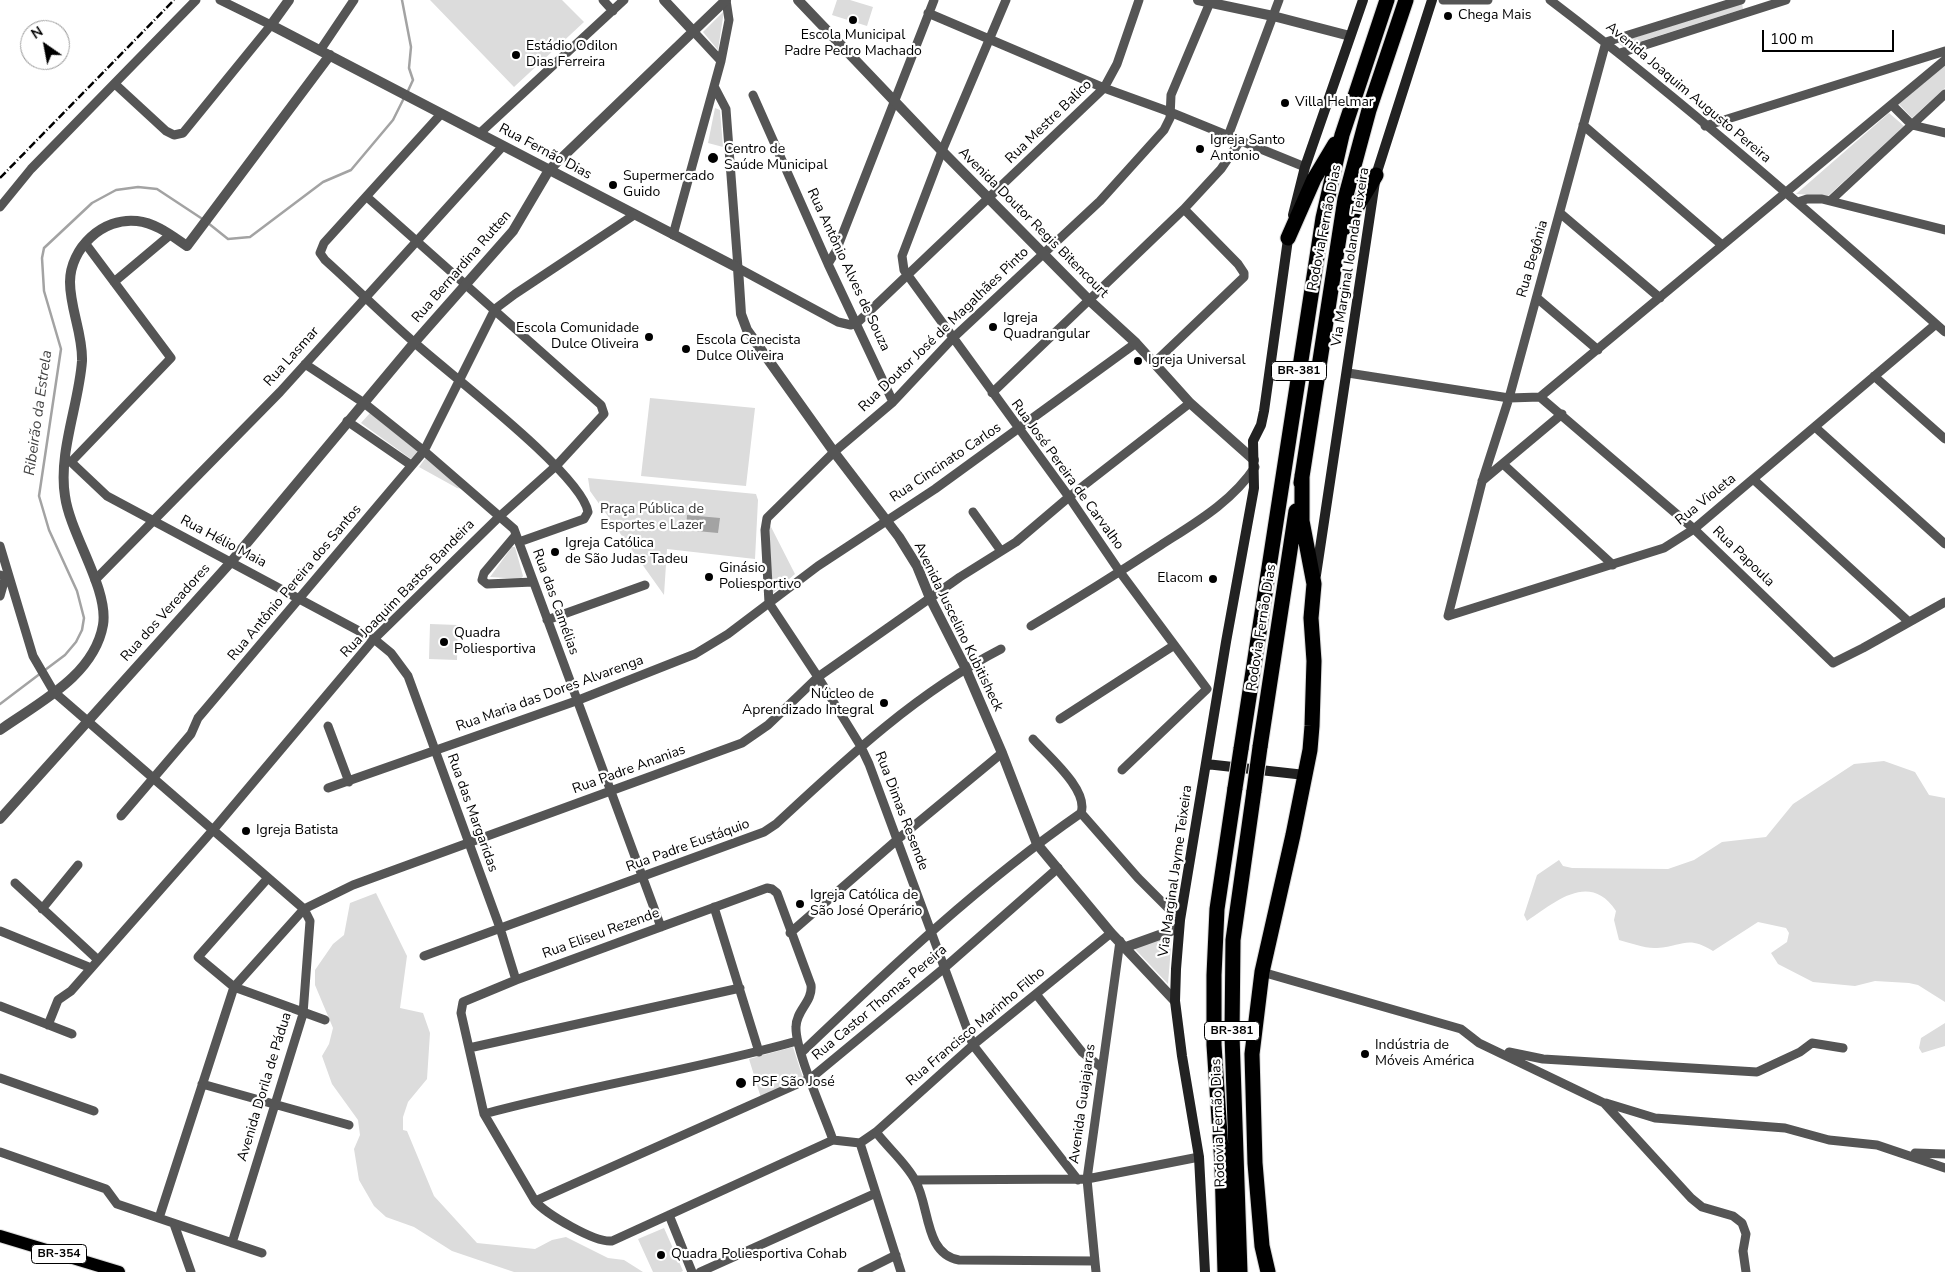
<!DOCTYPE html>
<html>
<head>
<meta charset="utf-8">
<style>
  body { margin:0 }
  #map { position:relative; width:1945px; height:1272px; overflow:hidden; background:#fff; font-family:"Nunito Sans",sans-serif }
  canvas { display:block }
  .north { position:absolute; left:20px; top:20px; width:50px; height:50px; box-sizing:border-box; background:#fff; border:1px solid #999; border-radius:50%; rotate:327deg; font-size:14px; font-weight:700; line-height:20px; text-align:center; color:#000 }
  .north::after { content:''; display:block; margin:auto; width:18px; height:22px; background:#000; clip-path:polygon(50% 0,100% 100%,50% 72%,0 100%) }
  .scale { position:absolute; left:1762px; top:30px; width:132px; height:22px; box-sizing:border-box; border:2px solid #000; border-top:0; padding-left:6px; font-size:15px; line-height:18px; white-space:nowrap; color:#000; -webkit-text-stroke:4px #fff; paint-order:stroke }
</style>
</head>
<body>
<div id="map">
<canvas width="1945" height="1272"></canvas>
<div class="north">N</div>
<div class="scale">100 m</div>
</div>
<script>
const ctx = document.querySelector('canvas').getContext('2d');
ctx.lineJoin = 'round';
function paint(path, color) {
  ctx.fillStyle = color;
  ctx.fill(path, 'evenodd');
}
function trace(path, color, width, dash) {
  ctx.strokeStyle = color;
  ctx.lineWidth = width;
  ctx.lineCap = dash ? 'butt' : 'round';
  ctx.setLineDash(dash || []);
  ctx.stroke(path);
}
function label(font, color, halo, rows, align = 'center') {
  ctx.font = font + ' "Nunito Sans",sans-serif';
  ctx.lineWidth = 4.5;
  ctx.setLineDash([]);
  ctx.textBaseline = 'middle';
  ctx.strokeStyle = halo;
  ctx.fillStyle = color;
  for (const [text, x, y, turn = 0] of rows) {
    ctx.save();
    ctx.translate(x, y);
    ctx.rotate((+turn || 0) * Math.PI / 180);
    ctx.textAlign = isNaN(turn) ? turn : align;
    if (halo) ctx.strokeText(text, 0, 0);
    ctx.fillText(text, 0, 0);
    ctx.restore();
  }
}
paint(new Path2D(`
  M430,0h132l22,22 -70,65z
  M837,0h13l23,7 -6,19 -35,-11z
  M1742,3l1,6 -120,38 -5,-4z
  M724,11l-6,39 -15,-18z
  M1945,65v23l-33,30 -13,-14z
  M715,108l5,2 3,37 -15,-4z
  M1889,113l15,13 -76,70 -32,-2z
  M650,398l105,10 -9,78 -105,-10z
  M370,413l48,38 -7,8 -50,-36z
  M427,456l36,33 -6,-1 -38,-21z
  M588,478l168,16 2,6 -3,59 -88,-10 -3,46 -74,-104z
  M769,523l26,51 -23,20z
  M512,547h3l8,29 -2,3 -31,-2z
  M430,624l28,1 -1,35 -28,-1z
  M1884,761l31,11 14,23 16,3v204l-27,-17 -9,-2 -34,-2 -20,5 -42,-4 -35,-18 -7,-11 16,-11 2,-9 -3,-5 -28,-6 -45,29c-26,-16 -29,-5 -56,-3 -11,1 -26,-5 -38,-8l-5,-20 2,-9c-26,-40 -61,-9 -89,10l-3,-6 13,-40 22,-15 4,6 9,2 96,1 26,-9 28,-18 44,-5 27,-33 61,-40z
  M376,893l31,63 -7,52 23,5 7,20 -3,46 -19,23 -5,15v13l4,1 27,65 43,47 58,6 17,-9 14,-3 42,21 16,2 19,12h-129l-62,-21 -38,-24 -28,-10 -12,-11 -15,-26 -5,-31 6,-14 -2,-15 -26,-36 -10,-28 7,-12 4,-16 -18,-43v-15l18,-26 11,-9 6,-32z
  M1172,934l-4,50 -34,-36z
  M1945,1023v23l-23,7 -3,-5 2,-10z
  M793,1047l10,31 -42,20 -12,-39z
  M664,1228l19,43 -2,1h-28l-15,-33z`), '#dcdcdc');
paint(new Path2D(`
  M687,515l33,3 -2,15 -32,-3z`), '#a3a3a3');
trace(new Path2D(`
  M402,0l9,47 -2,21 4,12 -6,13
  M208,223l20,16 22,-2 73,-55 28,-12 42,-50 11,-22
  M45,670l20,-15 11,-13 6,-12 2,-12 -7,-27 -28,-61 -10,-34 22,-147 -17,-58 -2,-33 2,-10 48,-45 24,-13 22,-3 19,2 47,31
  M0,704l41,-31`), '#a3a3a3', 2.5);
const primary = new Path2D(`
  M0,1236l119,36`);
const motorway = new Path2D(`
  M1344,228l32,-53
  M1288,238l26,-59 21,-35
  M1301,483l44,-284 24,-89 37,-110
  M1260,747l36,-236
  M1241,749l82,-531 19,-83 45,-135
  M1225,1272l-3,-108 -8,-119v-70l3,-66 18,-121
  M1240,1272l-8,-237 1,-95 21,-149
  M1268,1272l-6,-26 -7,-83 -3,-109 10,-82 31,-137 17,-85 2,-24 2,-65 -3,-43 3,-34 -12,-63v-46`);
trace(primary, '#dbdbdb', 14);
trace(motorway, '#dbdbdb', 17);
trace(new Path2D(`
  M603,0l10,11
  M1006,0l-64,151 -40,105 2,14 165,227 51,75 87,117 -85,81
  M1443,0h45
  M1550,0c137,104 266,218 395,332
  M1741,0l-135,42 -97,356 -27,84 -34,134 216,-68 30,-19 242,-205
  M928,13l176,75 66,24 135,55
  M694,32l27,29
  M321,49l33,-49
  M1620,53l166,-53
  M115,84l51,47 8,4 9,-2 88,-108 -51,-25
  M715,88l11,21 12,159 100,54 13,3 6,-2 247,-235 13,-24 22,-64
  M753,95l75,169 65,138
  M1892,105l20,20 33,8
  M441,114l-117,129 -4,10 5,7c30,27 59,56 90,83 33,30 167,131 173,169l-4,7 -65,23
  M1583,125l139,120
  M1705,126l240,-75
  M480,133l144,-133
  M1228,136l51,-136
  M1830,201l115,-107
  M1798,202l9,-3h15l123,31
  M0,207l31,-38 165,-169
  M1560,213l100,85
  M673,235l48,-174 8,-41 -3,-20
  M828,264l8,-13 98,-251
  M114,282l56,-47
  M1537,298l61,52
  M1154,363l90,-86v-4l-6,-9 -54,-55
  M305,364l59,39 60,48 90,78 147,398
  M1348,373l161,25 31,-1
  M1874,376l71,63
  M992,393l192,-184 37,-40 19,-28
  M1540,397l405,-337
  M1540,397l154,132 139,134 30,-15 82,-46
  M347,421l64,44
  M1815,427l130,117
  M65,460l6,2 36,34 267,143 17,14 17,23 92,252 16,52
  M71,462l100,-104 -86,-115
  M1503,464l110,101
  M1753,479l156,143
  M1482,481l80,-67
  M973,512l28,39
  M516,535l-32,38 -2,7 5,4 46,-2
  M0,546l33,110 21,36 250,217 6,12 -7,93 -71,229
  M0,575l9,3 -5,4 -4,14
  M95,580l185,-188 223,-246
  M547,620l98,-35
  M1031,626c44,-26 87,-53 130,-81 34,-22 71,-43 94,-78
  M1060,719l113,-73
  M328,726l21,56
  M328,788l248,-87 119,-47 33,-20 90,-68 117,-77 201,-146
  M1081,813l57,65 42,42
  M121,816l70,-82 7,-16 226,-267 71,-142 20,-15 119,-79
  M268,878l-70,79 36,30 91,33
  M15,883l82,76
  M767,888l5,1 5,4 34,92c2,17 -15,25 -15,42 -1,23 28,87 37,113l-221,101c-17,2 -66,-27 -77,-40l-51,-87 -23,-101 2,-11 53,-22z
  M714,907l45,145
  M42,909l36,-44
  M0,931l91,37
  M790,933l108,-94 104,-86
  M424,956l340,-124 12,-8c70,-65 140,-131 225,-175
  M1262,972l199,57 18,14 125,60 87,95 11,9 31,9 9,7 4,11 -3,17 3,21
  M1036,994l46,58 20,16
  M0,1006l72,28
  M48,1025l10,-25 13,-9 142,-161 161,-191 126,-123 57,-51 47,-51 -3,-9 -234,-208
  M469,1048l271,-60
  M1509,1052l34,7 214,13 43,-20 12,-9 31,5
  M801,1053c89,-85 179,-170 280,-240 8,-23 -33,-57 -48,-74
  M0,1078l94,33
  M202,1084l147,41
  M1606,1103l49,15 130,10 44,12 48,5 68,23
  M484,1114c104,-28 210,-44 313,-73
  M876,1132c12,16 30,31 39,48 15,26 9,74 44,80l136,1
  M833,1140l27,3
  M860,1143l16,-11 97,-87 138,-112
  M860,1143l41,129
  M0,1152l106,37 11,15 145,49
  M1915,1153l30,1
  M916,1180l171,-1 112,-22
  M1078,1180l-105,-135 -104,-281 -9,-19 -42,-68 -49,-74 -4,-73 2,-12 67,-66 59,-50 60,-64 147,-137 64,-71 6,-12 1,-23 40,-95
  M535,1201l276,-123 132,-109 115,-101
  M669,1215l23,57
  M159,1218l75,-231 70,-78 49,-24 389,-142 26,-18 50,-48 142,-100 56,-35 53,-45 121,-94
  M174,1224l17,48
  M700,1272l176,-79
  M862,1272l34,-17
  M1096,1272l-9,-93 33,-238`), '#555', 9);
trace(new Path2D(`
  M289,0l-18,25 467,243 3,46 6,16 87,122 65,85 18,29 13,32 35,69 37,86 35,91 74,89 64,68
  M664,0l30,32
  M798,0l144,151 147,149 47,43 54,60 64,57
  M1198,0l75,16 77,20
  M0,730c38,-27 94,-54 103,-105 6,-36 -33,-91 -38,-129 -7,-43 14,-92 17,-135 1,-27 -12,-52 -12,-79 0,-34 33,-65 67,-61 19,2 35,15 50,25l143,-191
  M0,819l231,-257 183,-219 99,-112 36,-61 177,-170
  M1126,947l53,-19`), '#555', 10);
trace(new Path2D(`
  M1293,215l12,-48 58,-167
  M1316,575l60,-400 56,-175
  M1206,764l99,11
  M1205,1272l-6,-115 -17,-101 -7,-55 1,-32 4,-49 46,-278 28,-154 -1,-47 8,-16 3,-14 25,-179`), '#222', 10);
trace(primary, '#000', 12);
trace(motorway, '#000', 15);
trace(new Path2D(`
  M0,178l174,-178`), '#000', 2.5, [8, 2.5, 1, 2.5]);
const motorwayBridge = new Path2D(`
  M1235,788l6,-39
  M1254,791l6,-44`);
trace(motorwayBridge, '#dbdbdb', 17, []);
trace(motorwayBridge, '#000', 15);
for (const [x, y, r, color] of [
  [1448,16,5,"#000"],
  [853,20,5,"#000"],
  [516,55,5,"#000"],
  [1285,103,5,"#000"],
  [1200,149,5,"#000"],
  [713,158,6,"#000"],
  [613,185,5,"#000"],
  [993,327,5,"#000"],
  [649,337,5,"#000"],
  [686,349,5,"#000"],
  [1138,361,5,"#000"],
  [555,552,5,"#000"],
  [709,577,5,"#000"],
  [1213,579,5,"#000"],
  [444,642,5,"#000"],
  [884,703,5,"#000"],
  [246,831,5,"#000"],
  [800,904,5,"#000"],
  [1365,1054,5,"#000"],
  [741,1083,6,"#000"],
  [661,1255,5,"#000"]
]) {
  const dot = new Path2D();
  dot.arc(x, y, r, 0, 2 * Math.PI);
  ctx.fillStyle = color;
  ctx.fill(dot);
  trace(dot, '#fff', 2);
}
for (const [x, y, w] of [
  [1299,371,55],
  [1232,1031,55],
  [59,1254,55]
]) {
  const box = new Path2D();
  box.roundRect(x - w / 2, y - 9.5, w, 19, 4);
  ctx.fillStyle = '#fff';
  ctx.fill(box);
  trace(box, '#000', 1);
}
label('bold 12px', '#000', null, [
  ["BR-381",1299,371],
  ["BR-381",1232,1031],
  ["BR-354",59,1254]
]);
label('14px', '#000', '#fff', [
  ["Chega Mais",1458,16],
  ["Escola Municipal",853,36,"center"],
  ["Padre Pedro Machado",853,52,"center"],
  ["Estádio Odilon",526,47],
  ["Dias Ferreira",526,63],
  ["Villa Helmar",1295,103],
  ["Igreja Santo",1210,141],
  ["Antonio",1210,157],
  ["Centro de",724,150],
  ["Saúde Municipal",724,166],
  ["Supermercado",623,177],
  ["Guido",623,193],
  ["Igreja",1003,319],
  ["Quadrangular",1003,335],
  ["Escola Comunidade",639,329,"right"],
  ["Dulce Oliveira",639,345,"right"],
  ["Escola Cenecista",696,341],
  ["Dulce Oliveira",696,357],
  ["Igreja Universal",1148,361],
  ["Igreja Católica",565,544],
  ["de São Judas Tadeu",565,560],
  ["Ginásio",719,569],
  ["Poliesportivo",719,585],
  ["Elacom",1203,579,"right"],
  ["Quadra",454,634],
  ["Poliesportiva",454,650],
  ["Núcleo de",874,695,"right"],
  ["Aprendizado Integral",874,711,"right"],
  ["Igreja Batista",256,831],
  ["Igreja Católica de",810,896],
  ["São José Operário",810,912],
  ["Indústria de",1375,1046],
  ["Móveis América",1375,1062],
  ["PSF São José",752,1083],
  ["Quadra Poliesportiva Cohab",671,1255]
], 'left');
label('14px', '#000', '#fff', [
  ["Avenida Joaquim Augusto Pereira",1688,93,40],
  ["Rua Mestre Balico",1049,122,-44],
  ["Rua Fernão Dias",545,152,28],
  ["Avenida Doutor Regis Bitencourt",1033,223,45],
  ["Rodovia Fernão Dias",1325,228,-79],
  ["Via Marginal Iolanda Teixeira",1351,257,-81],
  ["Rua Begônia",1533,259,-74],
  ["Rua Bernardina Rutten",462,267,-49],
  ["Rua Antônio Alves de Souza",848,270,65],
  ["Rua Doutor José de Magalhães Pinto",944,330,-44],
  ["Rua Lasmar",292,357,-48],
  ["Rua Cincinato Carlos",946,463,-34],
  ["Rua José Pereira de Carvalho",1067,475,54],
  ["Rua Violeta",1706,500,-39],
  ["Rua Hélio Maia",223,542,28],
  ["Rua Papoula",1743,557,44],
  ["Rua Antônio Pereira dos Santos",295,583,-50],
  ["Rua Joaquim Bastos Bandeira",408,589,-46],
  ["Rua das Camélias",555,602,70],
  ["Rua dos Vereadores",166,613,-48],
  ["Avenida Juscelino Kubitisheck",958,627,64],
  ["Rodovia Fernão Dias",1262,628,-81],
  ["Rua Maria das Dores Alvarenga",550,694,-20],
  ["Rua Padre Ananias",629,770,-20],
  ["Rua Dimas Resende",901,811,69],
  ["Rua das Margaridas",472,813,70],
  ["Rua Padre Eustáquio",688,846,-20],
  ["Via Marginal Jayme Teixeira",1176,871,-82],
  ["Rua Eliseu Rezende",601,934,-20],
  ["Rua Castor Thomas Pereira",880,1003,-40],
  ["Rua Francisco Marinho Filho",976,1027,-40],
  ["Avenida Dorila de Pádua",265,1087,-73],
  ["Avenida Guajajaras",1083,1104,-82],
  ["Rodovia Fernão Dias",1219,1123,-92]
]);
label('14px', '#333', '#fff', [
  ["Praça Pública de",652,510],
  ["Esportes e Lazer",652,526]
]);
label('italic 15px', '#444', '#fff', [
  ["Ribeirão da Estrela",39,413,-82]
]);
</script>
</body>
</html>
